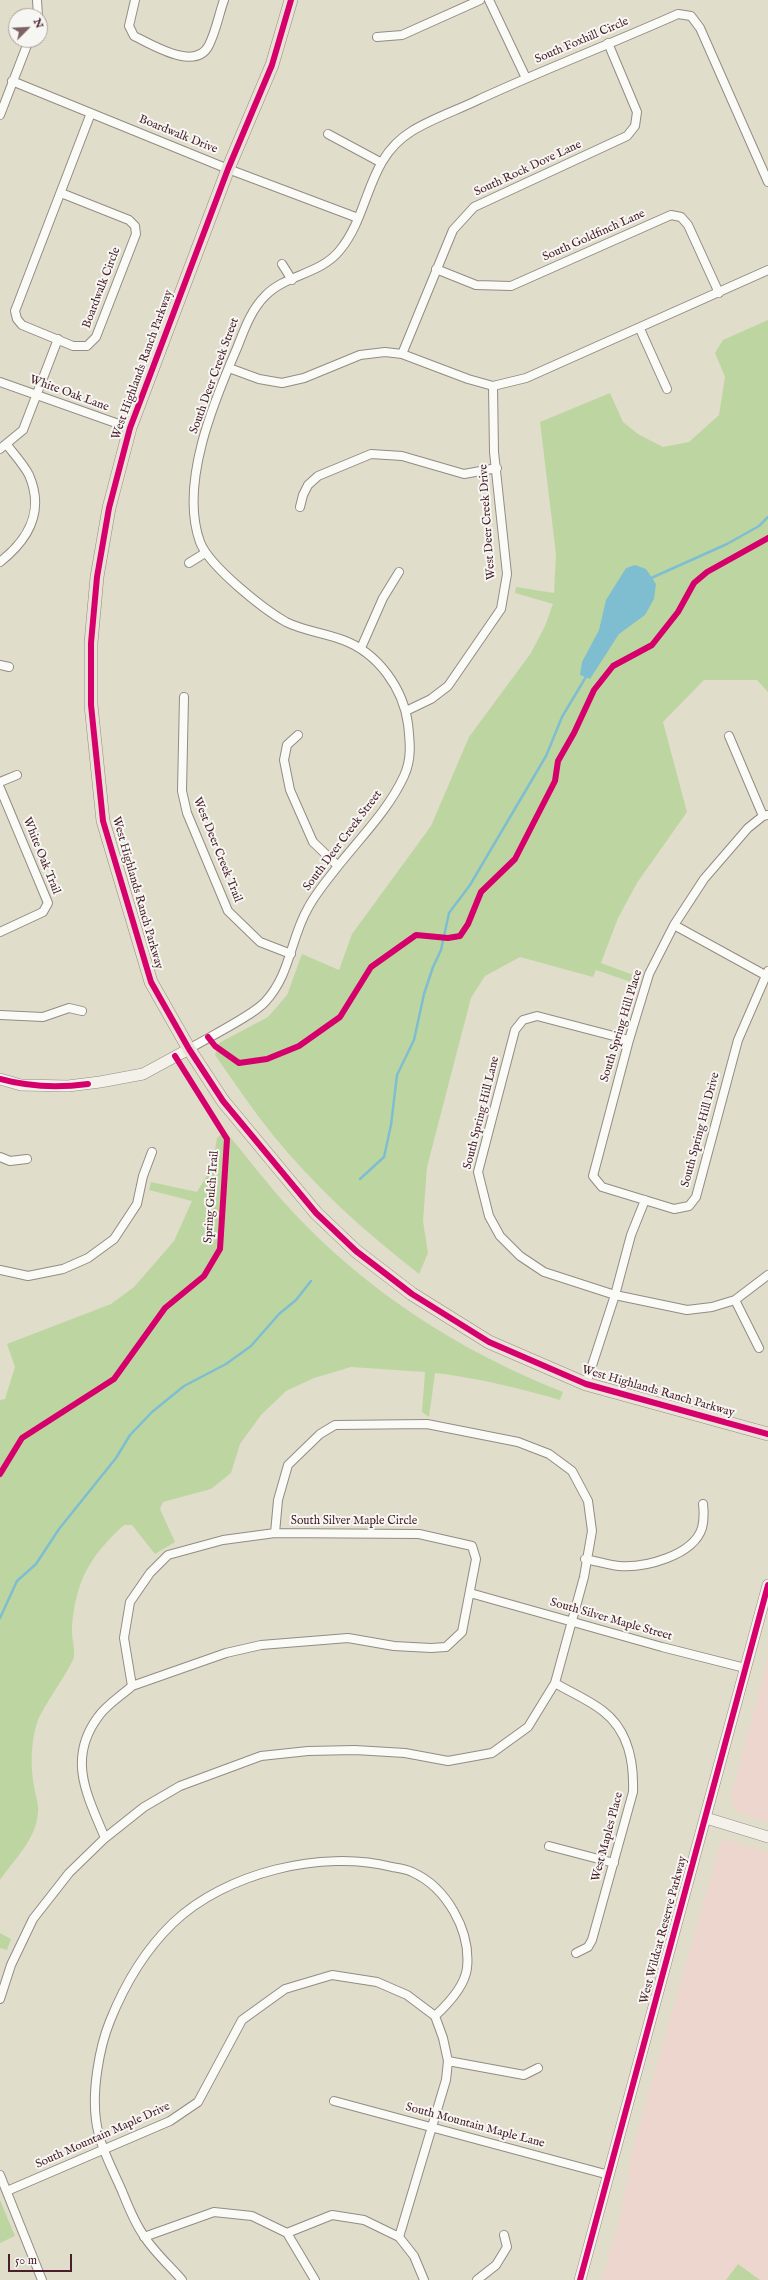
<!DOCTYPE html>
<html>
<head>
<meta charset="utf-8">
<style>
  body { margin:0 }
  #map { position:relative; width:768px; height:2280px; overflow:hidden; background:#e0ddcb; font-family:"IM FELL English",serif }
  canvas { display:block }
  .north { position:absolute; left:8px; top:8px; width:40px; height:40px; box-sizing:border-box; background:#f6f6f2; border:1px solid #b1a0a2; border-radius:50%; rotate:66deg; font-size:11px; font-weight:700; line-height:16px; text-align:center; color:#4a1f2b }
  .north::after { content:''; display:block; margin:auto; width:14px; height:18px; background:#7e6263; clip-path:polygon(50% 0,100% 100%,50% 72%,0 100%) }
  .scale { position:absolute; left:8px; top:2254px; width:64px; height:18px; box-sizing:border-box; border:2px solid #4a1f2b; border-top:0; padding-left:5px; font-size:12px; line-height:14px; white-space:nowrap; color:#4a1f2b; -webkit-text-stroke:3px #f6f6f2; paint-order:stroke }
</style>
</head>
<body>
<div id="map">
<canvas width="768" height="2280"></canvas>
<div class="north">N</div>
<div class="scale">50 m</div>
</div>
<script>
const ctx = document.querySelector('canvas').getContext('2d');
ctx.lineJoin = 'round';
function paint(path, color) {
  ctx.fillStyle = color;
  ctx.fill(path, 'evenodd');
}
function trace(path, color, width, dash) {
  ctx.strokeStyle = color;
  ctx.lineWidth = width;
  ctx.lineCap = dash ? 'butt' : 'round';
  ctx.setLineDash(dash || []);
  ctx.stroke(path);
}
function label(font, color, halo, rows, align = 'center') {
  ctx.font = font + ' "IM FELL English",serif';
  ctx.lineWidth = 4;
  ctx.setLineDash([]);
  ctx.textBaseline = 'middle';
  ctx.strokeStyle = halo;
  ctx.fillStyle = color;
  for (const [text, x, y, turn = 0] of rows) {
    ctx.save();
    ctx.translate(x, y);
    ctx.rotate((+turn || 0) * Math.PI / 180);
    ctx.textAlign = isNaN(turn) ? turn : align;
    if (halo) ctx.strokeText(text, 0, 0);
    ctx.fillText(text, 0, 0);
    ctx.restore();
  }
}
paint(new Path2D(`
  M768,1657v165l-30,-9 -8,-13z
  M722,1839l46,13v428h-166l19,-68 12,-66z`), '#edd6cd');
paint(new Path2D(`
  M768,320v372l-11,-12h-53l-41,42 24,90 -50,71 -19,35 -17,45 38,14 -2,7 -41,-14 -3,7 -73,-20 -35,19 -14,22 -44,169 -4,54 5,32 -9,21c-54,-42 -104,-87 -147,-140 -20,-25 -38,-52 -57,-79l4,-12 49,-26 19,-22 15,-41 37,16 13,-36 79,-108 38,-89 62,-84 14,-27 8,-22 -38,-11 1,-6 38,6 2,-39 -16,-132 70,-29 13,29 15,12 25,13 26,-5 30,-27 6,-38 -10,-24 8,-13z
  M225,1131c22,26 43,54 66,79 75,81 170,142 272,182l-3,8c-41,-12 -82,-22 -125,-27l-6,44 -7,-5 3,-40 -74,-5 -37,11 -28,13 -25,24 -21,29 -9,29 -20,16 -48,13 -3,7 15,33 -20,12 -23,-29h-8c-34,31 -48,55 -52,102 -1,9 3,20 2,30 -1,7 -30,49 -36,63 -7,19 -8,45 -4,66 1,8 5,18 4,26 -1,26 -24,48 -38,68v-480l5,-1 10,-32 -8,-23 104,-40 23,-17 40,-46 18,-40 -43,-11 2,-8 46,10 15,-25 5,-29z
  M0,1933l11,6 -4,11 -7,-2z
  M0,2200l15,36 -15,7z
  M738,2264l22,16h-34z`), '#bdd6a1');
paint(new Path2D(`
  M635,565l11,4 10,15 -2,15 -9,16 -26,19 -29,45 -10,-4 2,-13 17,-32 7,-30 20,-32z`), '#7ebed0');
trace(new Path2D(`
  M649,579l78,-35 32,-18 9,-9
  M360,1179l24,-22 7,-32 6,-50 17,-35 10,-46 9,-27 8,-17 8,-37 21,-28 76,-129 16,-39 25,-42
  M0,1618l17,-37 19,-17 23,-35 57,-71 14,-23 22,-23 32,-26 42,-22 25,-18 28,-32 17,-14 15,-19`), '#7ebed0', 2.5);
const street = new Path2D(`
  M37,0l1,16
  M135,0l-6,26 5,10c19,9 62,36 75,9 7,-14 10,-31 15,-45
  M489,0l37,78
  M377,37l25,-2 78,-35
  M12,81l216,88 130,49
  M0,115l29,-75
  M328,134l52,28
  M61,193l68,27 6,6 1,8 -40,103 -9,9h-14l-51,-21 -5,-6 -2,-8 76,-198
  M282,264l10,16
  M436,269l40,16 35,1 160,-71 10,2 7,8 31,68
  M640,329l27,60
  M402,354l51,-124 21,-23 153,-71 8,-10 2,-14 -29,-69
  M229,368l30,11 23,4 22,-5 56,-23 25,-3 17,2 66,25 25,7 33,-8 242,-108
  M0,382l130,46
  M0,449l23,-19 35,-91
  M300,507l3,-12 5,-10 10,-9 53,-22 31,2 62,18 33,-6
  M0,562c28,-22 45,-50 29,-87 -5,-10 -15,-21 -22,-30
  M189,563l16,-10
  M361,648l22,-50 16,-26
  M0,665l9,2
  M184,697l-2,94 5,22 41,98 32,31 31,12
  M406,711l25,-12 17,-13 53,-77 6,-35 -13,-122 -1,-66
  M298,735l-11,10 -3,15 6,30 23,52 25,24
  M729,736l34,80
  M0,782l17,-7
  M0,788l48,115 -5,9 -43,20
  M768,815l-5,1 -15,12 -44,51 -30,46 -25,49 -20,66 -36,136 9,11 72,22 15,-3 7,-9 42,-157 30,-69
  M674,925l91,50
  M0,1015l43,2 26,-9 13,3
  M629,1040l-92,-24 -14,4 -8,10 -37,142 11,44 11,20 20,20 24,16 71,23 72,15 25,-3 23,-7 33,-25
  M189,1049c18,-11 63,-33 76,-47 26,-28 25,-63 43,-94 8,-15 20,-29 30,-42 23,-29 51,-57 66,-90 8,-17 6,-34 4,-52 -5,-36 -30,-71 -65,-84 -18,-7 -39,-9 -57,-18 -23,-13 -77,-56 -86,-80 -21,-58 14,-141 37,-194 7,-18 14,-38 28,-52 21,-22 55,-21 75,-46 31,-38 26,-91 72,-119 21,-13 46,-21 68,-32 65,-30 133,-56 198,-85l13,2 9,12 68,154
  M0,1157l10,4 17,-2
  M0,1270l28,6 35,-7 25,-11 26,-19 23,-35 6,-28 9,-24
  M735,1300l24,48
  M586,1384l29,-89 16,-60 14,-35
  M585,1559c11,2 23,6 34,7 25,2 74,-10 83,-38 2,-8 2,-16 1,-24
  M470,1593l192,54 83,21
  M555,1683c15,9 34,17 48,28 26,20 31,51 30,81l-41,148 -4,7 -12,6
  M105,1838c-18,-43 -38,-79 -7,-121 8,-12 23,-21 34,-31l-8,-48 6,-36 20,-29 18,-18 55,-15 52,-7 144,1 53,12 4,13 -14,73 -16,15 -15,1 -37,-2 -46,-8 -87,7 -35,8 -94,33
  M549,1846l65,17
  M0,1999l11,-34 22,-46 36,-46 36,-35 39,-31 36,-21 81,-30 47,-5 47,-1 50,3 43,8 44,-8 36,-26 27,-44 29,-106 8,-46 -4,-30 -16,-30 -23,-17 -31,-12 -91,-18 -92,1 -15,9 -32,31 -10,35 -3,33
  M448,2061l76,14 14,-7
  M334,2101l275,74
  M0,2175l42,105
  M7,2191l163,-70 28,-19 44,-82 43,-31 47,-14 45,7 30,13 28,21 8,22 5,23 -2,19 -47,157
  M287,2233l45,-18 32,5 35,17 15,19 10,24
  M144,2237l70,-25 38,4 35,17 28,47
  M182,2280c-12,-14 -28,-28 -38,-44 -10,-14 -16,-30 -22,-45 -10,-23 -23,-46 -26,-71 -4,-29 3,-72 14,-99 14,-35 35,-71 63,-98 52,-50 149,-74 219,-56 6,1 14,2 20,5 34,15 59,58 55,96 -2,18 -19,36 -32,48
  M477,2280l19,-15 11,-18 -3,-12`);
const secondary = new Path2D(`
  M0,1079l21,6 47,1 32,-4 43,-8 46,-25
  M706,1818l62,19
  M580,2280l188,-695`);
const primary = new Path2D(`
  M291,0l-19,65 -44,104 -98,259 -21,80 -12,69 -6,66v62l12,116 48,161 38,67 34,52 93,112 40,38 56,43 77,48 97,42 182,50`);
trace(street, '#948b84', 10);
trace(secondary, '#948b84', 12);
trace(primary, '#948b84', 14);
trace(street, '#fafaf7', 8);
trace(secondary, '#f4f1ea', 11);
trace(primary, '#eae2d7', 13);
trace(new Path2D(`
  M291,0l-19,65 -44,104 -98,259 -21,80 -12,69 -6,66v62l12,116 48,161 38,67 34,52 93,112 40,38 56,43 77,48 97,42 182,50
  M208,1037l7,9 24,17 28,-4 32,-13 41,-29 31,-50 45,-32 32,3 12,-2 8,-12 13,-32 34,-33 40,-78 3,-20 16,-28 20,-43 19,-24 39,-21 26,-33 16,-29 13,-11 61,-34
  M0,1079c29,8 58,9 88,5
  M0,1474l22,-36 92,-59 51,-71 39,-32 16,-27 7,-110 -52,-83
  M580,2280l188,-695`), '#d6006c', 6);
label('12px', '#4a1f2b', '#f6f6f2', [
  ["South Foxhill Circle",582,41,-23],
  ["Boardwalk Drive",178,135,22],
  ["South Rock Dove Lane",528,169,-25],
  ["South Goldfinch Lane",594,236,-24],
  ["Boardwalk Circle",102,288,-69],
  ["West Highlands Ranch Parkway",143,365,-70],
  ["South Deer Creek Street",215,376,-70],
  ["White Oak Lane",69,394,20],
  ["West Deer Creek Drive",488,522,-94],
  ["South Deer Creek Street",343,841,-53],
  ["West Deer Creek Trail",217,850,68],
  ["White Oak Trail",41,856,68],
  ["West Highlands Ranch Parkway",137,893,74],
  ["South Spring Hill Place",622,1026,-73],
  ["South Spring Hill Lane",482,1113,-76],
  ["South Spring Hill Drive",701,1130,-75],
  ["Spring Gulch Trail",212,1197,-86],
  ["West Highlands Ranch Parkway",658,1392,16],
  ["South Silver Maple Circle",354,1522],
  ["South Silver Maple Street",611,1620,16],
  ["West Maples Place",608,1837,-75],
  ["West Wildcat Reserve Parkway",664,1930,-75],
  ["South Mountain Maple Lane",475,2126,15],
  ["South Mountain Maple Drive",103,2136,-24]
]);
</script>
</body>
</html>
